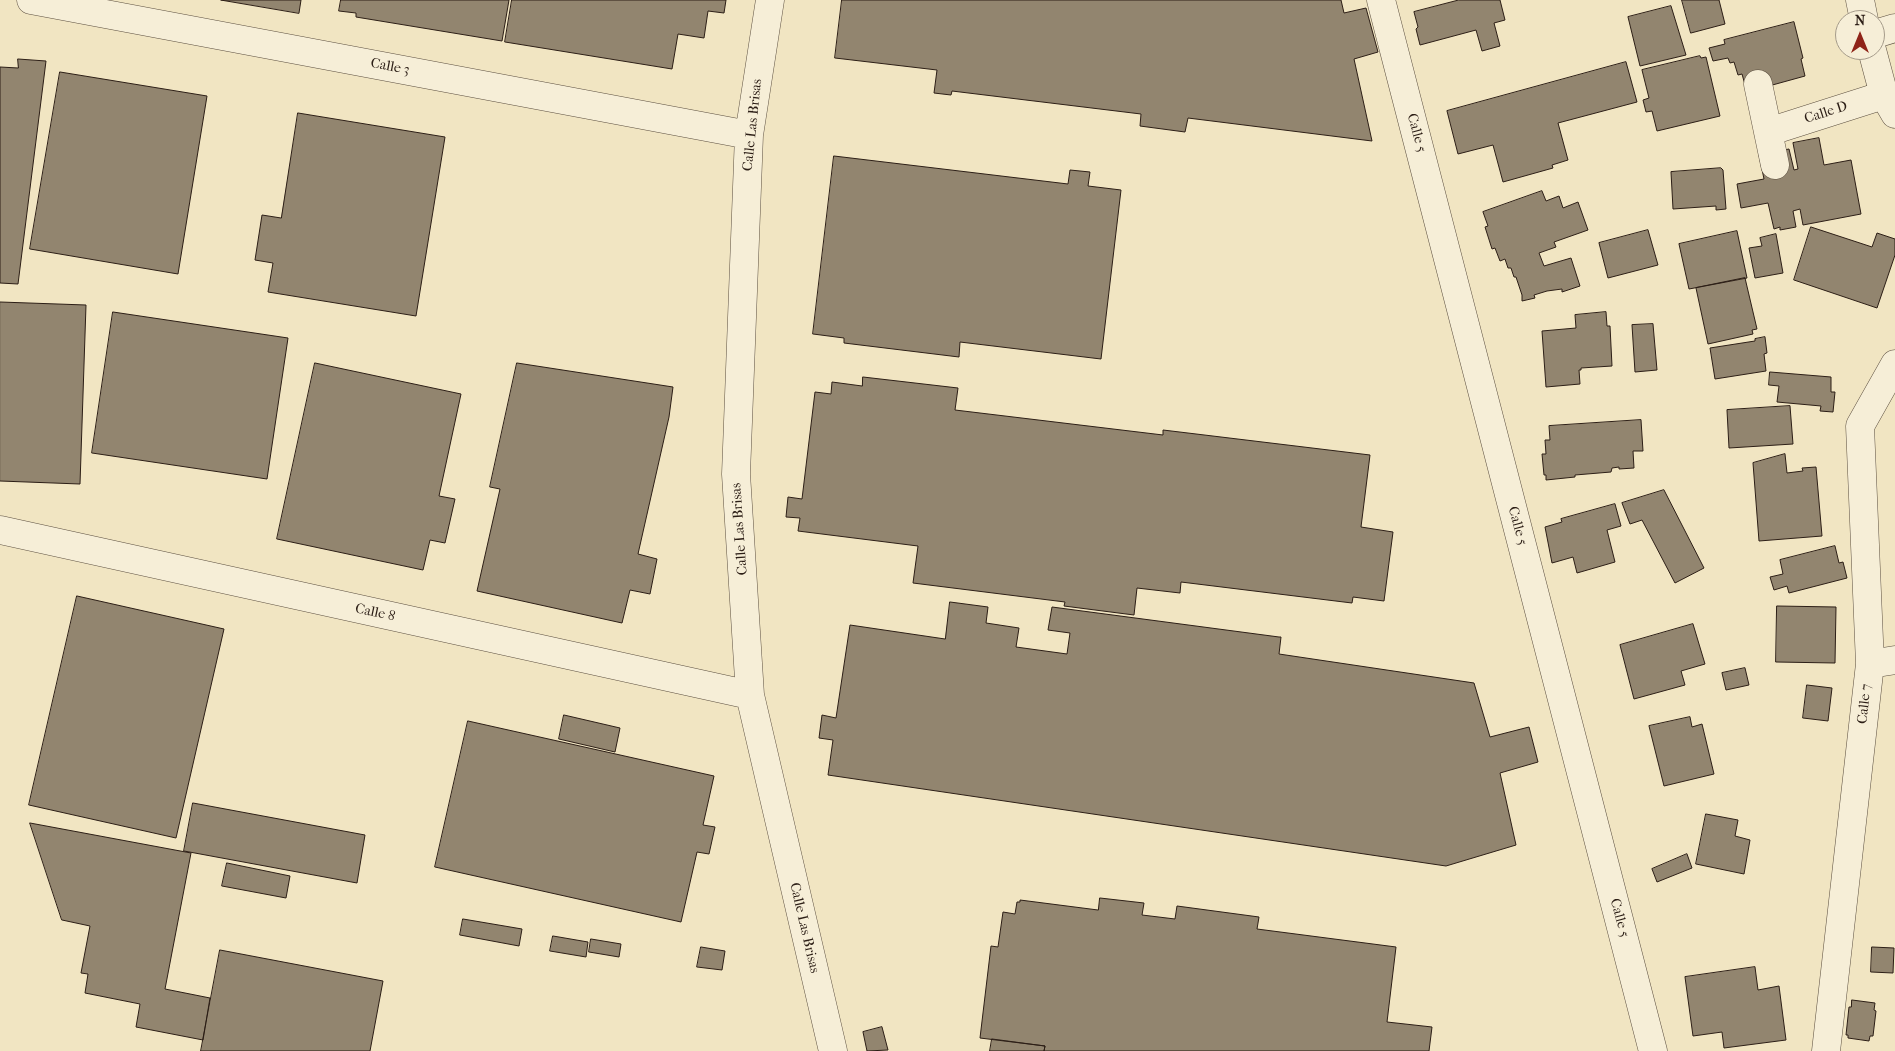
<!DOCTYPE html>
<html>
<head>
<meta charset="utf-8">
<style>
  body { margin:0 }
  #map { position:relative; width:1895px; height:1051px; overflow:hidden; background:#f1e5c2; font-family:"IM FELL French Canon",serif }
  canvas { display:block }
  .north { position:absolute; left:1835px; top:10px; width:50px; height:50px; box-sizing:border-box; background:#f6eed7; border:1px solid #a59b8a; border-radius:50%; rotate:0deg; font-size:14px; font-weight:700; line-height:20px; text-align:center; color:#2c1e16 }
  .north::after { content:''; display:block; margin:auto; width:18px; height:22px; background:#8f2418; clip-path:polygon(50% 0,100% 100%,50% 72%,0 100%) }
</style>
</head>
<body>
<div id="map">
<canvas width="1895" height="1051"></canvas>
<div class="north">N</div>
</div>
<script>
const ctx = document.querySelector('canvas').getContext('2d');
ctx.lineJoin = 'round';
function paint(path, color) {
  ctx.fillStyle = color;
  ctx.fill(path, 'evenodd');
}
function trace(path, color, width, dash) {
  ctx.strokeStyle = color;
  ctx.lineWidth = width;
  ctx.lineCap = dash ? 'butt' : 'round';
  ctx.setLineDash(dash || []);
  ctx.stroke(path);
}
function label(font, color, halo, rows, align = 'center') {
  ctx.font = font + ' "IM FELL French Canon",serif';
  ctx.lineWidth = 4.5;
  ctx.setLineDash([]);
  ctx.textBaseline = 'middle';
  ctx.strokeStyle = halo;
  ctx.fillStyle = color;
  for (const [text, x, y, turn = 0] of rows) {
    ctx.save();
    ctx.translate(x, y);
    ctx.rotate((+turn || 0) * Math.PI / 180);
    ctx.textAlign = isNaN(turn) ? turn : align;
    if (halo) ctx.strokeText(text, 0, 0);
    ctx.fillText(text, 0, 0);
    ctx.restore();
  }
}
const building = new Path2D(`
  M221,0h80l-2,13z
  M341,0h168l-7,41 -146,-24v-4l-17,-2z
  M512,0h214l-2,13 -16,-2 -4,27 -26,-4 -6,35 -167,-27z
  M842,0h499l3,13 22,-5 12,44 -24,7 18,82 -184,-23 -3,14 -45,-6 1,-12 -189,-23 -1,4 -17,-2 3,-23 -102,-12z
  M1459,0h41l5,20 -11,3 6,23 -18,5 -6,-21 -56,15 -4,-16 2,-2 -4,-15z
  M1682,0h37l6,24 -34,9z
  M1671,6l15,49 -46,11 -12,-49z
  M1794,22l9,36 -2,1 4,17 -58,16 -5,-18 -4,1 -4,-13 -4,1 -2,-5 -15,3 -4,-13 16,-4 -1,-4z
  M1700,56l1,2 5,-1 14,59 -63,15 -5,-20 -6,1 -3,-12 6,-2 -7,-28z
  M18,59l28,2 -28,223 -18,-1v-216l18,1z
  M1626,62l11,40 -79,21 10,37 -16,5 1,3 -50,14 -10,-37 -35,9 -11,-43z
  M60,72l147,24 -29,178 -148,-25z
  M298,113l147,24 -29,179 -148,-24 5,-29 -18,-3 7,-45 19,3z
  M1819,138l5,27 27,-5 10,54 -58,11 -3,-16 -7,2 3,16 -16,3v-3l-6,2 -6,-26 -27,5 -4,-24 27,-5 -5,-24 30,-6 5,21 4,-1 -5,-26z
  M834,156l234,28 2,-14 20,2 -2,14 33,4 -20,169 -141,-17 -1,15 -115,-14v-5l-31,-4z
  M1721,168l2,2 3,39 -10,1v-4l-43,3 -2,-37z
  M1542,191l4,10 13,-5 4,12 15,-6 10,28 -34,12 2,5 -17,6 5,13 27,-8 9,28 -18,6v-3l-15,2 -13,4 1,3 -13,3v-6l-6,-18h-2l-3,-9h-3l-3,-9 -5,2 -5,-13 -3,1 -7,-22 3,-1 -5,-14z
  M1811,227l61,20 5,-14 18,6v16l-18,53 -83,-28z
  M1648,230l10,35 -50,13 -9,-35z
  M1737,231l10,47 -58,11 -10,-45z
  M1776,234l7,39 -28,5 -6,-30 13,-2 -2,-8z
  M1745,278l12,51 -5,1 1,4 -45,10 -12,-56z
  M0,302l86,3 -6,179 -80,-3z
  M113,312l175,26 -21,141 -175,-26z
  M1606,312l1,14h3l2,40 -31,2v2h-2l1,14 -34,3 -4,-56 34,-3 -1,-13z
  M1653,324l4,46 -22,2 -3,-47z
  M1765,337l2,16 -3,1 2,17 -51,8 -5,-31 45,-7v-2z
  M315,363l146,31 -22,102 16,3 -10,44 -15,-3 -7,30 -146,-31z
  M517,363l156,24 -4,30 -31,137 19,5 -7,35 -20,-4 -8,33 -145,-32 23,-102 -10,-2z
  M1770,372l61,5v15h4l-2,20 -13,-1 1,-5 -44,-4 2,-16 -10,-1z
  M863,377l95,11 -3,22 208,25v-5l207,25 -9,72 32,5 -9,69 -31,-4 -1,6 -171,-21 -1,11 -43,-5 -3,27 -70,-9 1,-4 -152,-19 5,-37 -120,-15 2,-13 -14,-1 2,-20 14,2 13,-107 16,2 1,-12 30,4z
  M1790,406l3,38 -64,4 -2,-38z
  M1641,420l2,31h-10l1,17 -15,1v-2l-7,1 -1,4 -36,3v2l-29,3v-5h-2l-2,-21h4l-1,-14h5l-1,-14z
  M1785,454l2,19 16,-2 -1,-3 14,-1 6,69 -63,5 -6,-78z
  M1664,490l40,78 -29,15 -33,-63 -12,4 -8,-21z
  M1615,504l6,22 -14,4 8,32 -38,11 -4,-16 -21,6 -7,-36 17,-5 -1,-3z
  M1835,546l4,17 4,-1 4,16 -58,15 -2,-7 -13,4 -4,-13 13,-3 -3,-14z
  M77,596l147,33 -48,209 -147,-33z
  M950,602l38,5 -2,16 33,5 -3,19 51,7 3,-21 -22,-3 4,-23 227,30h2l-2,17 195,29 16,54 39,-10 9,35 -38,11 16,72 -70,21 -618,-91 5,-35 -14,-2 3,-23 14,3 14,-93 95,14z
  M1777,606l59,1 -1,56 -59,-1z
  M1693,624l12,40 -24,7 4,14 -51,14 -14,-54z
  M1745,668l4,17 -23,5 -4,-17z
  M1807,685l25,3 -4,33 -25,-3z
  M564,715l56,13 -5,24 -56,-13z
  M1690,717l2,10 10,-3 12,50 -50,12 -15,-60z
  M468,721l246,55 -11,49 12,2 -6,27 -12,-2 -16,70 -246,-55z
  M193,803l172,32 -8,48 -173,-32z
  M1706,814l32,6 -3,16 15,4 -6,34 -48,-10z
  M30,823l161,30 -26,136 45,9 -7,42 -67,-13 4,-23 -55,-11 3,-19 -7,-1 9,-47 -28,-6z
  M1687,854l5,14 -35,14 -5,-13z
  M227,863l63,13 -4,22 -64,-12z
  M1100,898l44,5 -2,12 33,4 2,-13 82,11 -2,12 139,18 -9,75 45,5 -3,24h-385l1,-5 -65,-8 11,-92 7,1 5,-35 12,2 2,-12h3v-2l78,10z
  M463,919l59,10 -3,17 -59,-11z
  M553,936l35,6 -2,15 -36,-6z
  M591,939l30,5 -2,13 -30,-5z
  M701,947l24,4 -3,19 -25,-3z
  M1872,947l22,1 -1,25 -22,-1z
  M220,950l163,31 -13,70h-169z
  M1755,967l3,23 21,-4 7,54 -62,8 -2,-16 -29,4 -8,-59z
  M1852,1000l23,3 -1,7 2,1 -3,25h-3l-1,5 -21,-3v-3h-2l3,-28h2z
  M882,1027l6,23 -21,1 -4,-19z
  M992,1039l53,7 -1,5h-54z`);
paint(building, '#92856f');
trace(building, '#2c1e16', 1);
const minor = new Path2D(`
  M31,0l718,135
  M770,0l-21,135 -13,339 14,221 83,356
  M1381,0l272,1051
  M1860,0l4,20
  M1875,34l20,-6
  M1872,50l12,45 11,19
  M1758,84l17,81
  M1768,132l116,-37
  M0,530l750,165
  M1870,664l25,-4
  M1826,1051l44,-387 -10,-238 35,-62`);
trace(minor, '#5d5041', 29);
trace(minor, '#f6eed7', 28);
label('14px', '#2c1e16', '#f6eed7', [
  ["Calle 3",390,67,11],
  ["Calle D",1826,113,-18],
  ["Calle Las Brisas",753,125,-84],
  ["Calle 5",1416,133,75],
  ["Calle 5",1517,526,75],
  ["Calle Las Brisas",740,529,-94],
  ["Calle 8",375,613,12],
  ["Calle 7",1865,704,-84],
  ["Calle 5",1619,918,75],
  ["Calle Las Brisas",804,928,77]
]);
</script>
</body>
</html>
